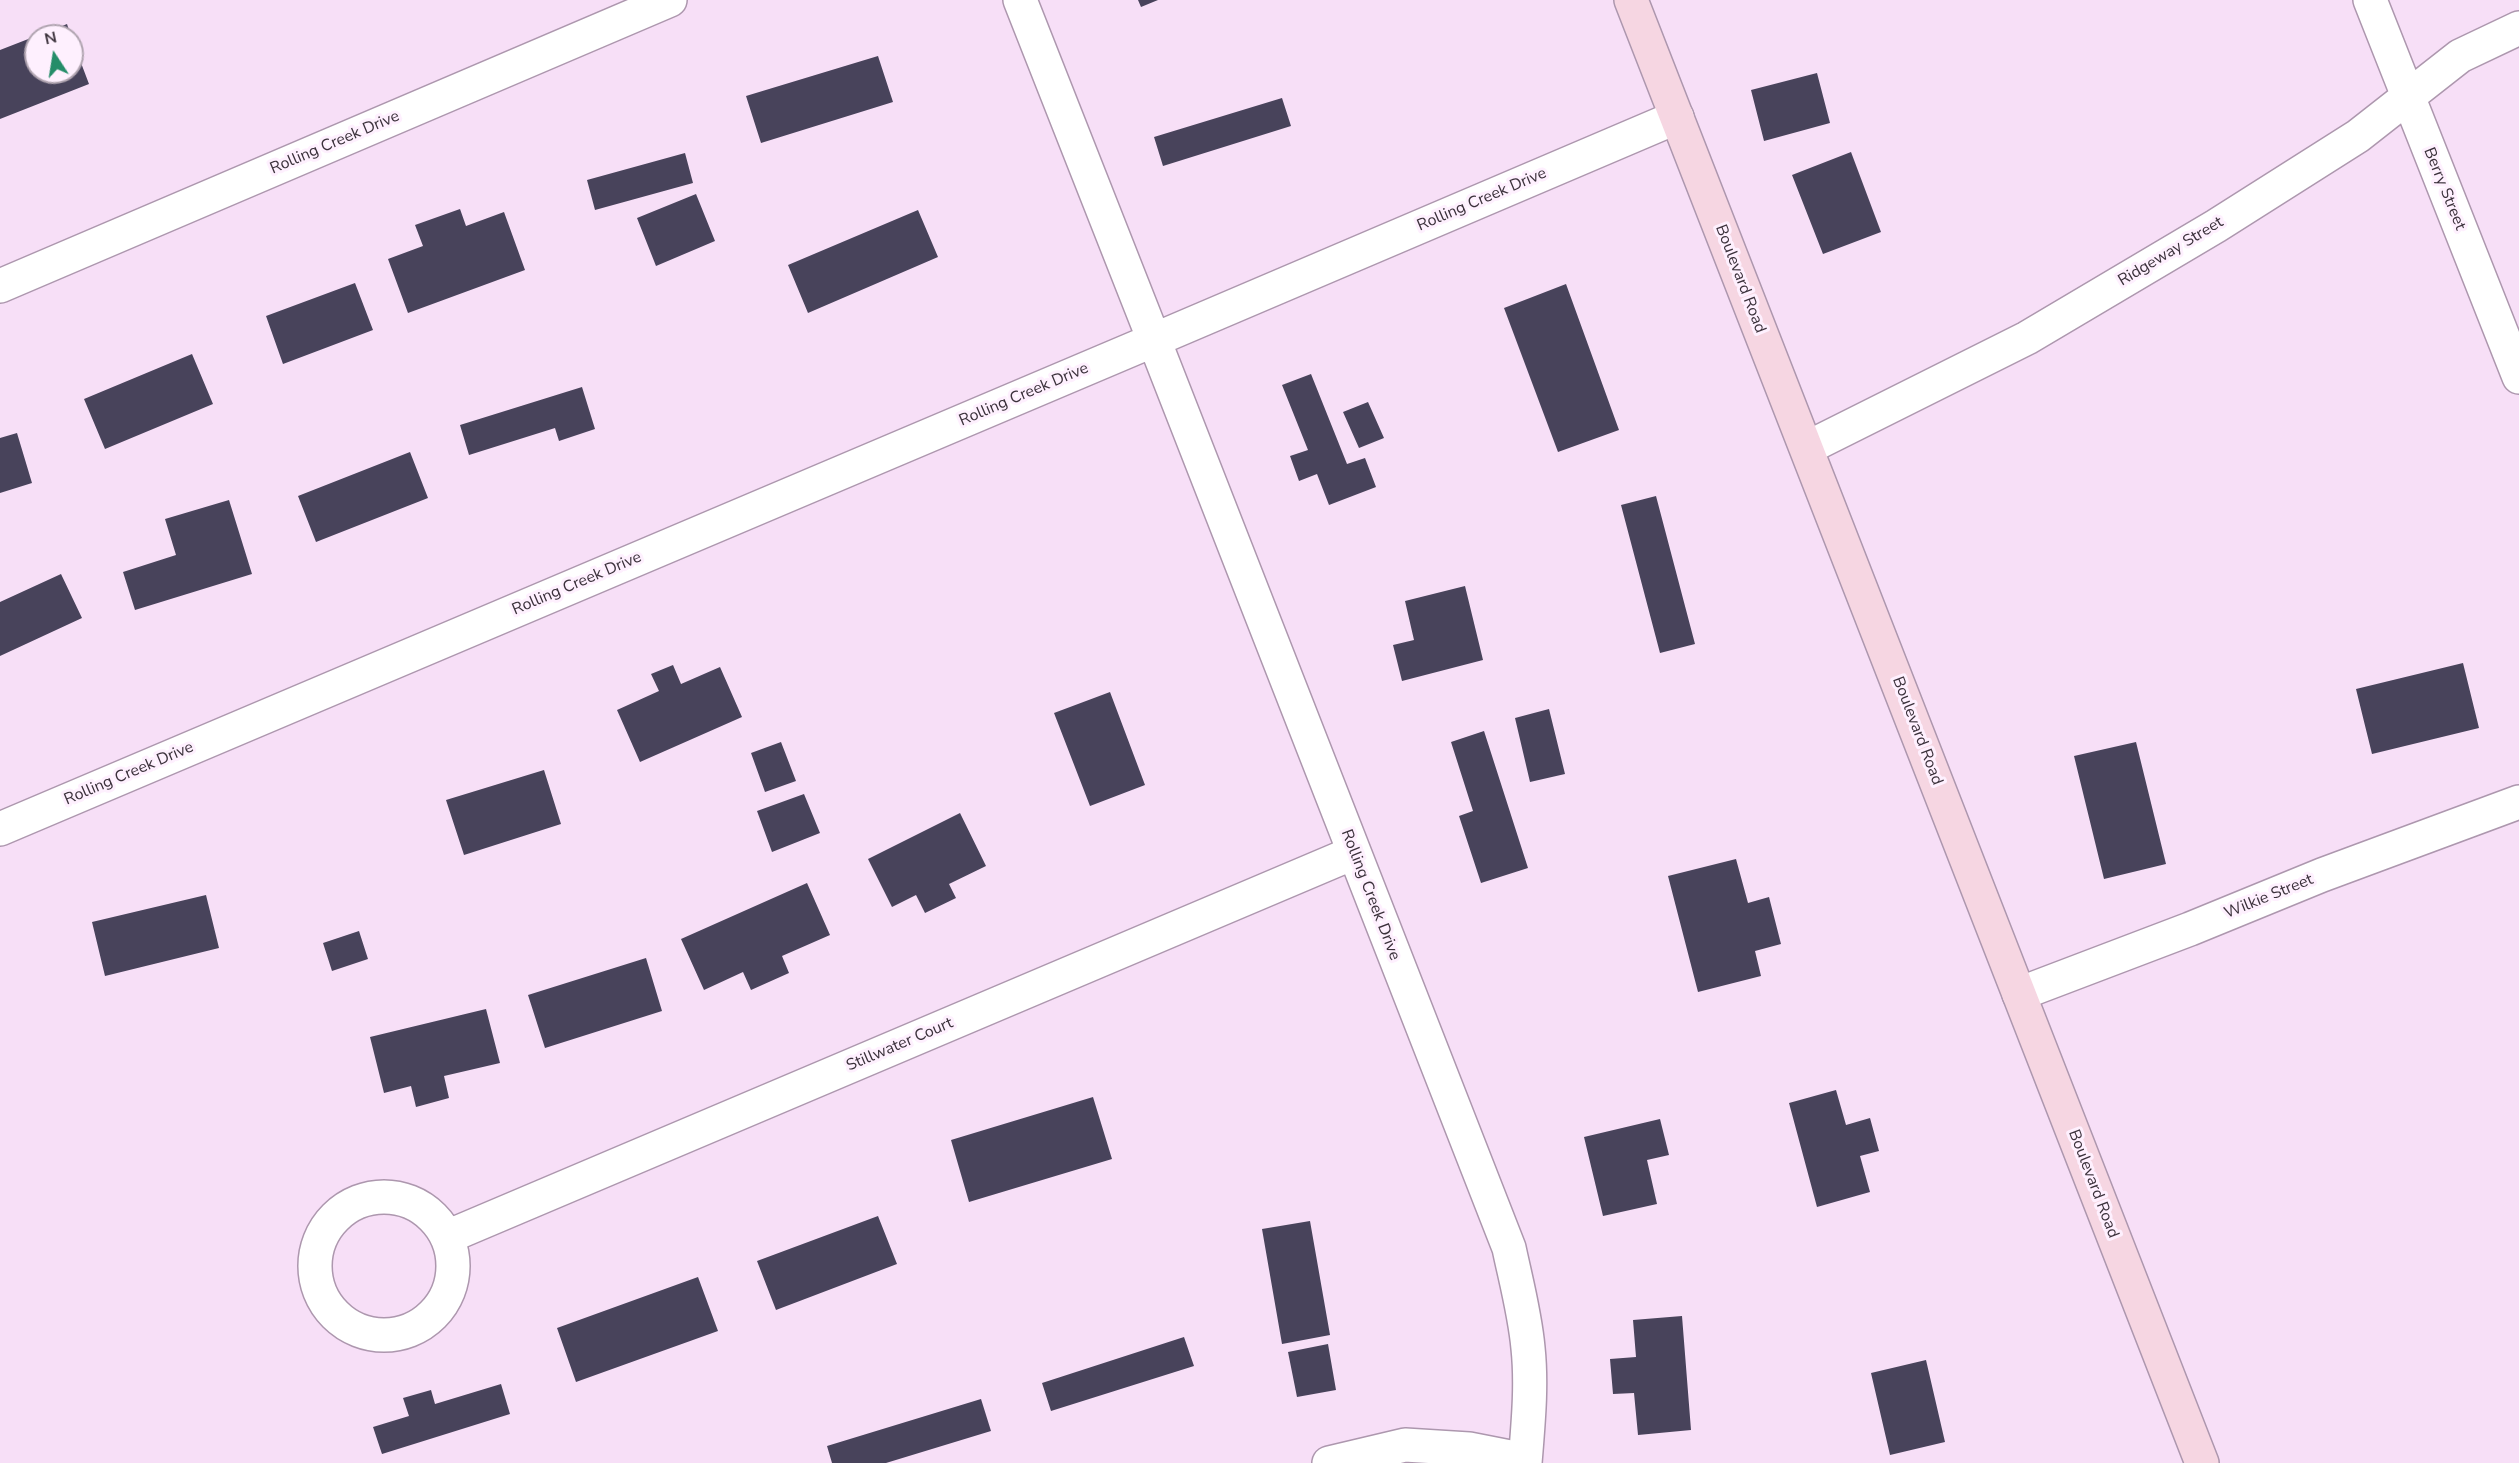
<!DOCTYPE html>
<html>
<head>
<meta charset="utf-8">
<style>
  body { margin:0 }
  #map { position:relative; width:2519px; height:1463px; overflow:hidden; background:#f7dff7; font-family:"Nunito Sans",sans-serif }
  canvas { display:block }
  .north { position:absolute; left:24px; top:24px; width:60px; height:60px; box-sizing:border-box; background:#fef0fe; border:2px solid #b0a4b0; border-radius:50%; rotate:348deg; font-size:16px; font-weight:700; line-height:24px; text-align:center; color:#3b313b }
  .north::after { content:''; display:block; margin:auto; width:21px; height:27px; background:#258d69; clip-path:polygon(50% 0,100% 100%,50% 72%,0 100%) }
</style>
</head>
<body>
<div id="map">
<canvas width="2519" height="1463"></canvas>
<div class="north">N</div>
</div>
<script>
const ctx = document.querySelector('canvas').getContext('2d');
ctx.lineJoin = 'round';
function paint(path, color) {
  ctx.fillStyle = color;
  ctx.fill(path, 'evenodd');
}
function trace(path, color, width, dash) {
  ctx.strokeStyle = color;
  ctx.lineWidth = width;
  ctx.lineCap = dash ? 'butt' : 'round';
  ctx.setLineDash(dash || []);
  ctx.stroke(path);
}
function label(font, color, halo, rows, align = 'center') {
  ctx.font = font + ' "Nunito Sans",sans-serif';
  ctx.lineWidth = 6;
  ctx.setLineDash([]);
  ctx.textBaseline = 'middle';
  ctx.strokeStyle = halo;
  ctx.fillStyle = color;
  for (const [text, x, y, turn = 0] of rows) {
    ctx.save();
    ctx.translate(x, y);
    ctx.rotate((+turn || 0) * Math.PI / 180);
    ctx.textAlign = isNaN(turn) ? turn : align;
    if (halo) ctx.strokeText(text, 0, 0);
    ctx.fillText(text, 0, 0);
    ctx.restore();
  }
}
paint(new Path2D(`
  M1138,0h20l-17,7z
  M67,24l4,12h-34z
  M36,36v36h36v-33l17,45 -89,35v-69z
  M878,56l15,46 -132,41 -15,-47z
  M1817,73l13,50 -66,18 -13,-51z
  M1282,98l9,28 -128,40 -9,-29z
  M1851,152l30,80 -58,22 -31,-79z
  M685,153l8,30 -98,27 -8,-30z
  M696,194l19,47 -59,25 -19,-48z
  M460,209l6,17 38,-14 21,58 -117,43 -20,-54 35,-13 -8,-21z
  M918,210l20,47 -130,56 -20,-48z
  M355,283l18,47 -90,34 -17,-48z
  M1566,284l53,146 -61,22 -54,-144z
  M192,354l21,50 -108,45 -21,-50z
  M1311,374l36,90 18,-6 11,29 -47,18 -12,-31 -18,7 -9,-25 18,-6 -26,-65z
  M582,387l13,42 -36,12 -4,-13 -86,27 -9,-30z
  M1368,402l16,36 -25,10 -16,-36z
  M17,433l15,50 -32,10v-55z
  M410,452l18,46 -112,44 -18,-46z
  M1656,496l39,148 -35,9 -39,-148z
  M229,500l23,74 -117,36 -12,-38 53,-17 -11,-36z
  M61,574l21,44 -82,38v-54z
  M1465,586l18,74 -81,21 -9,-36 21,-5 -9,-39z
  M2463,663l16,65 -107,26 -16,-65z
  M673,665l8,19 39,-17 22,50 -102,45 -23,-52 42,-19 -8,-17z
  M1110,692l35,93 -55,21 -36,-93z
  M1549,709l16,65 -35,8 -15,-64z
  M1484,731l44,137 -47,15 -22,-67 14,-5 -22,-69z
  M781,742l15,39 -31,11 -14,-39z
  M2136,742l30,122 -62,15 -30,-123z
  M544,770l17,54 -97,31 -18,-55z
  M804,794l16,39 -48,19 -15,-41z
  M960,813l26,53 -37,18 7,14 -31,15 -9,-18 -24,12 -24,-48z
  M1736,859l12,44 21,-6 12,47 -26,7 6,25 -63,16 -30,-116z
  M807,883l23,52 -48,21 7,17 -38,17 -8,-18 -39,18 -23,-51z
  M206,895l13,53 -114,28 -13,-54z
  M359,931l9,28 -36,12 -9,-28z
  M646,958l16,53 -117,37 -17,-53z
  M486,1009l14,54 -56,13 5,22 -33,9 -5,-21 -27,7 -14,-56z
  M1836,1090l10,35 24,-7 9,33 -19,5 10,36 -53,15 -28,-104z
  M1093,1097l19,62 -143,43 -18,-62z
  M1660,1119l9,36 -22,5 10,44 -54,12 -19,-79z
  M878,1216l19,48 -121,46 -19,-49z
  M1310,1221l20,114 -48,9 -20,-115z
  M698,1277l20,54 -142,51 -19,-54z
  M1682,1316l9,114 -53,5 -4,-42 -21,1 -3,-35 26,-2 -3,-37z
  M1184,1337l10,29 -143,45 -9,-28z
  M1328,1344l8,46 -39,7 -9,-45z
  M1926,1360l19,82 -55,13 -19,-82z
  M501,1384l9,30 -128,40 -9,-27 36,-11 -6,-18 28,-8 4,14z
  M981,1399l10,32 -105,32h-54l-5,-17z`), '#48435b');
const street = new Path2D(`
  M2370,0l149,377
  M0,286l670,-286
  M1807,448l220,-110 189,-112 142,-90 102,-80 59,-28
  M0,829l1154,-489 -134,-340
  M2019,994l171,-65 132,-54 197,-73
  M315 1266a69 69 0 1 1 138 0a69 69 0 1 1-138 0Z
  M447,1237l906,-384
  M1329,1463l76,-18 64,4 56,11
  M1525,1463c3,-38 7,-77 3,-115 -3,-34 -12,-67 -19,-100l-355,-908 523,-223`);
const secondary = new Path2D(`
  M1631,0l571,1463`);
trace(street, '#ad97ae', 36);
trace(secondary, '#ad97ae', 36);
trace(street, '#fff', 33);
trace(secondary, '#f6d6e2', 33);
label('16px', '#3b313b', '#fef0fe', [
  ["Rolling Creek Drive",335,143,-23],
  ["Berry Street",2444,189,68],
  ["Rolling Creek Drive",1482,200,-23],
  ["Ridgeway Street",2171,252,-31],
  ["Boulevard Road",1740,279,69],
  ["Rolling Creek Drive",1024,395,-23],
  ["Rolling Creek Drive",577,584,-23],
  ["Boulevard Road",1917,731,69],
  ["Rolling Creek Drive",129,774,-23],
  ["Rolling Creek Drive",1370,895,69],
  ["Wilkie Street",2269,897,-22],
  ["Stillwater Court",900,1045,-23],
  ["Boulevard Road",2093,1184,69]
]);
</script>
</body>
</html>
